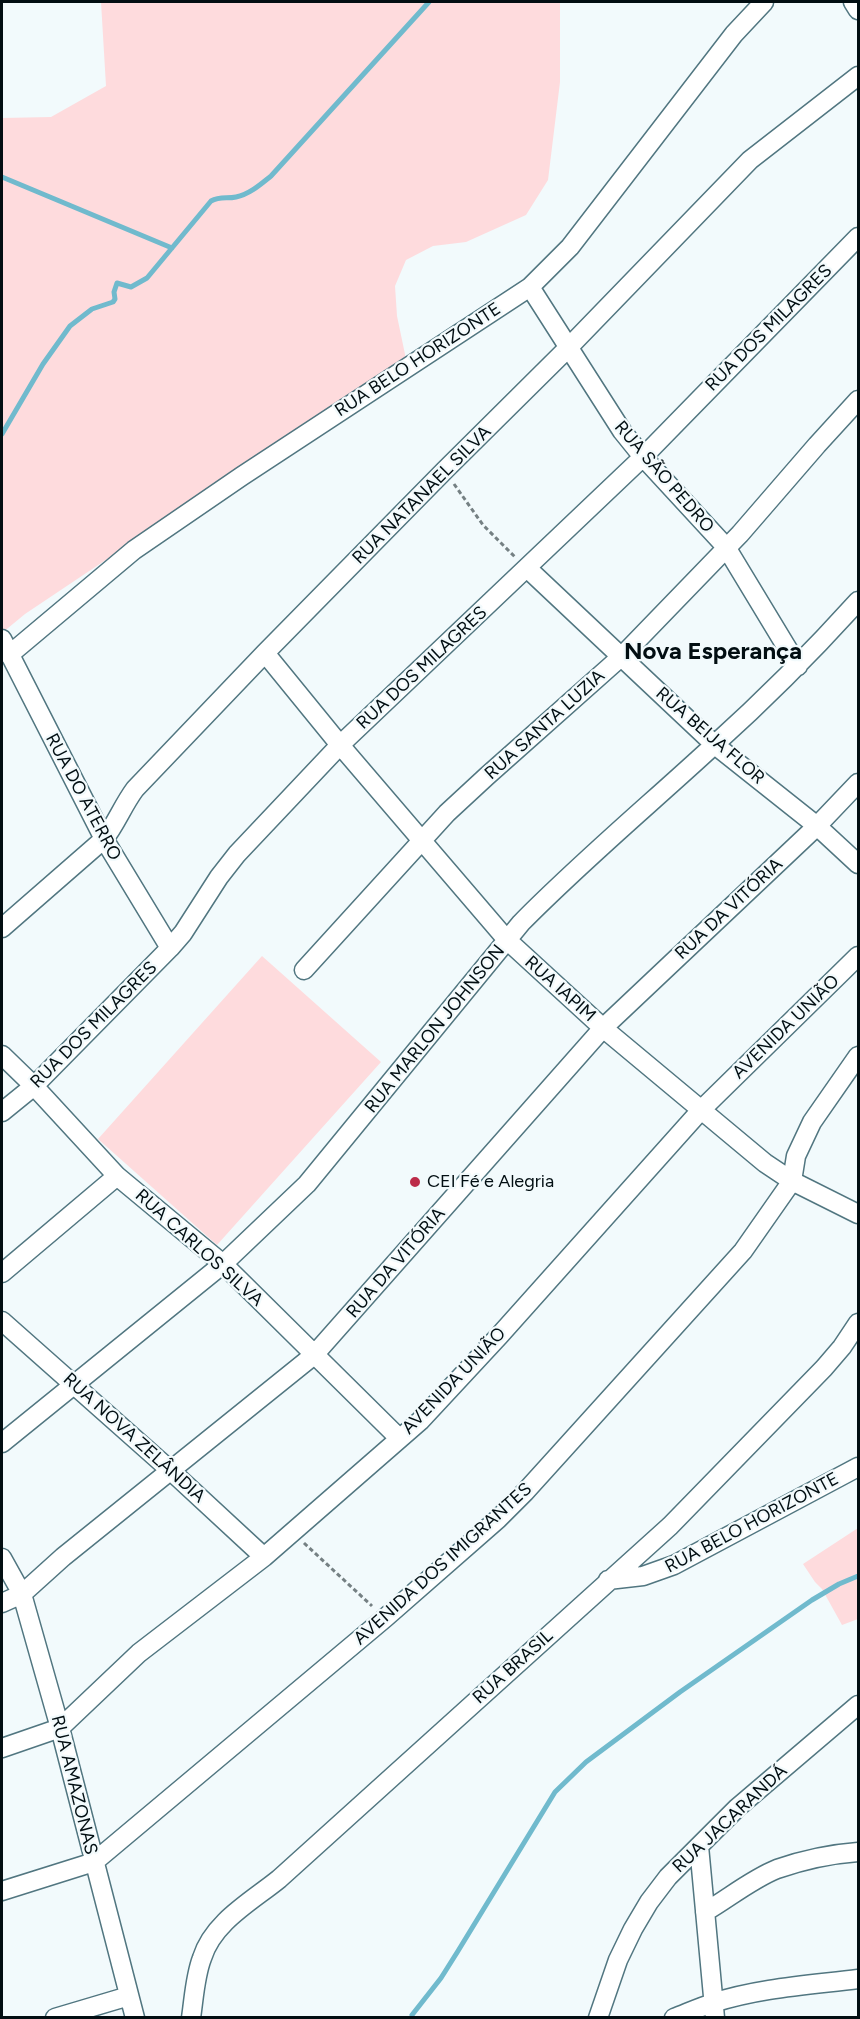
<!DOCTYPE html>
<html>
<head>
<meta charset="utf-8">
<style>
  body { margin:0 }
  #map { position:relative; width:860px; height:2019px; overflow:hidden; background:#f2fafc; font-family:Figtree,sans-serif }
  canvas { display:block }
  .frame { position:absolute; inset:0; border:3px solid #020e12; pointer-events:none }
</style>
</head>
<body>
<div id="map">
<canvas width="860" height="2019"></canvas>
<div class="frame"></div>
</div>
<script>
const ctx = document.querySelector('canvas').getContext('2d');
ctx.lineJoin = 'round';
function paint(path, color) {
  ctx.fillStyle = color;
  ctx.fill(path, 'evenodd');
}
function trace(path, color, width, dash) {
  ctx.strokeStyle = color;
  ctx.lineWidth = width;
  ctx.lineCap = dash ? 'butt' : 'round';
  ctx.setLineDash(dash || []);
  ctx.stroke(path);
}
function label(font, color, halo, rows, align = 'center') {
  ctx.font = font + ' Figtree,sans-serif';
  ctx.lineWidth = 4.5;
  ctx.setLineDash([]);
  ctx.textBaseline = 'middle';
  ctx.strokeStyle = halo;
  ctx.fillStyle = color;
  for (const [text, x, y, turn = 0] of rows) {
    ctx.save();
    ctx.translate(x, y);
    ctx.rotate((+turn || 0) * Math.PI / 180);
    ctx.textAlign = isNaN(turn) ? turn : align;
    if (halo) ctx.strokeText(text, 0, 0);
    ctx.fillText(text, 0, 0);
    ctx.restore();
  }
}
paint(new Path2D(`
  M101,2h459v80l-12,98 -22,35 -60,27 -33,4 -27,14 -11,26 2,30 9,43 -381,255 -23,19v-515l49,-1 55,-31z
  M262,956l119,106 -164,183 -119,-106z
  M858,1528v91l-16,6 -20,-36 -7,-7 -12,-18z`), '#fedbdd');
trace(new Path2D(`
  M2,177l170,71
  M2,434l41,-70 27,-38 22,-17 21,-7 2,-3 -1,-7 3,-9 14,4 16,-9 64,-77c9,-5 16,-2 25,-4 14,-3 25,-13 35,-21l158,-174
  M412,2015l29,-37 17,-27 97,-159 31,-30 94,-70 132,-92 27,-16 19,-8`), '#70bacd', 5);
const minor = new Path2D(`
  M853,2l5,8
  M530,287l92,144 21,26 83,90 72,119
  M527,568l188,177 102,81 41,38
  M2,639l102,200 66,109
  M265,653l75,92 167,195 96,88 162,135 27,18 66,33
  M9,655l125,-105 108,-74 288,-189 40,-40 164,-213 30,-32
  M2,928l102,-89c12,-15 19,-34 31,-50l130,-136 180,-183 123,-122 182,-188 108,-84
  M304,970l143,-157 40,-37 135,-120 118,-122 77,-89 41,-45
  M2,1055l32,31 83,90 106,88 176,174
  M2,1112l32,-26 136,-138 13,-15 36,-56 18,-23 103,-109 303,-288 215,-220
  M2,1273l115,-97
  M2,1321l168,149 94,87
  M2,1443l221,-179 84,-80 214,-261c61,-62 128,-118 192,-177 51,-46 99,-94 145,-145
  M2,1558l20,36 38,134 75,290
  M608,1580l35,-4 31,-11 184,-98
  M2,1603l20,-9 41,-37 251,-202 289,-327 214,-202 41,-43
  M2,1748l58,-20 79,-75 125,-96 156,-136 79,-85 202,-226 157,-154
  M699,1846l16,172
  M2,1891l92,-29 291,-244 113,-99 27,-27 218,-241 49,-70 4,-25 16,-34 46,-66
  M705,1912c24,-14 47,-33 72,-43 26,-9 54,-15 81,-17
  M55,2018l74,-22
  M191,2018c3,-20 4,-42 11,-60 11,-36 50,-57 77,-79l391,-353 154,-158 18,-21 16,-24
  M598,2018l20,-58 15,-31 16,-27 19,-25 69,-69 121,-103
  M674,2018c13,-5 26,-11 39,-15 46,-15 97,-18 145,-24`);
trace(minor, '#517680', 21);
trace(new Path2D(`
  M454,484l29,41 32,32
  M304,1543l68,63`), '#758083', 3, [4.5, 3]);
trace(minor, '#fff', 18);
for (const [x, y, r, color] of [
  [415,1182,6,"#bc2b49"]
]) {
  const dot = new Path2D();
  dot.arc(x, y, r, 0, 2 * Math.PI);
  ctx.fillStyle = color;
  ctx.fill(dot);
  trace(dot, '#f2fafc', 2);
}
label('18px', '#020e12', '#f2fafc', [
  ["RUA DOS MILAGRES",769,328,-45],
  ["RUA BELO HORIZONTE",418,360,-33],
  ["RUA SÃO PEDRO",664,477,49],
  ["RUA NATANAEL SILVA",422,495,-45],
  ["RUA DOS MILAGRES",422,668,-43],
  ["RUA SANTA LUZIA",545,725,-42],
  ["RUA BEIJA FLOR",710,736,41],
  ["RUA DO ATERRO",83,797,62],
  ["RUA DA VITÓRIA",729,909,-43],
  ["RUA IAPIM",560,989,42],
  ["RUA DOS MILAGRES",94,1025,-45],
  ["AVENIDA UNIÃO",786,1027,-44],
  ["RUA MARLON JOHNSON",435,1029,-51],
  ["RUA CARLOS SILVA",199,1248,42],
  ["RUA DA VITÓRIA",396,1263,-49],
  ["AVENIDA UNIÃO",454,1381,-46],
  ["RUA NOVA ZELÂNDIA",134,1438,42],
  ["RUA BELO HORIZONTE",752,1523,-28],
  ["AVENIDA DOS IMIGRANTES",443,1564,-42],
  ["RUA BRASIL",513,1667,-42],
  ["RUA AMAZONAS",74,1785,76],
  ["RUA JACARANDÁ",730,1819,-43]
]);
label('18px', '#020e12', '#f2fafc', [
  ["CEI Fé e Alegria",427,1182]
], 'left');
label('bold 24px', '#020e12', '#f2fafc', [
  ["Nova Esperança",713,652]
]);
</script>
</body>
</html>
